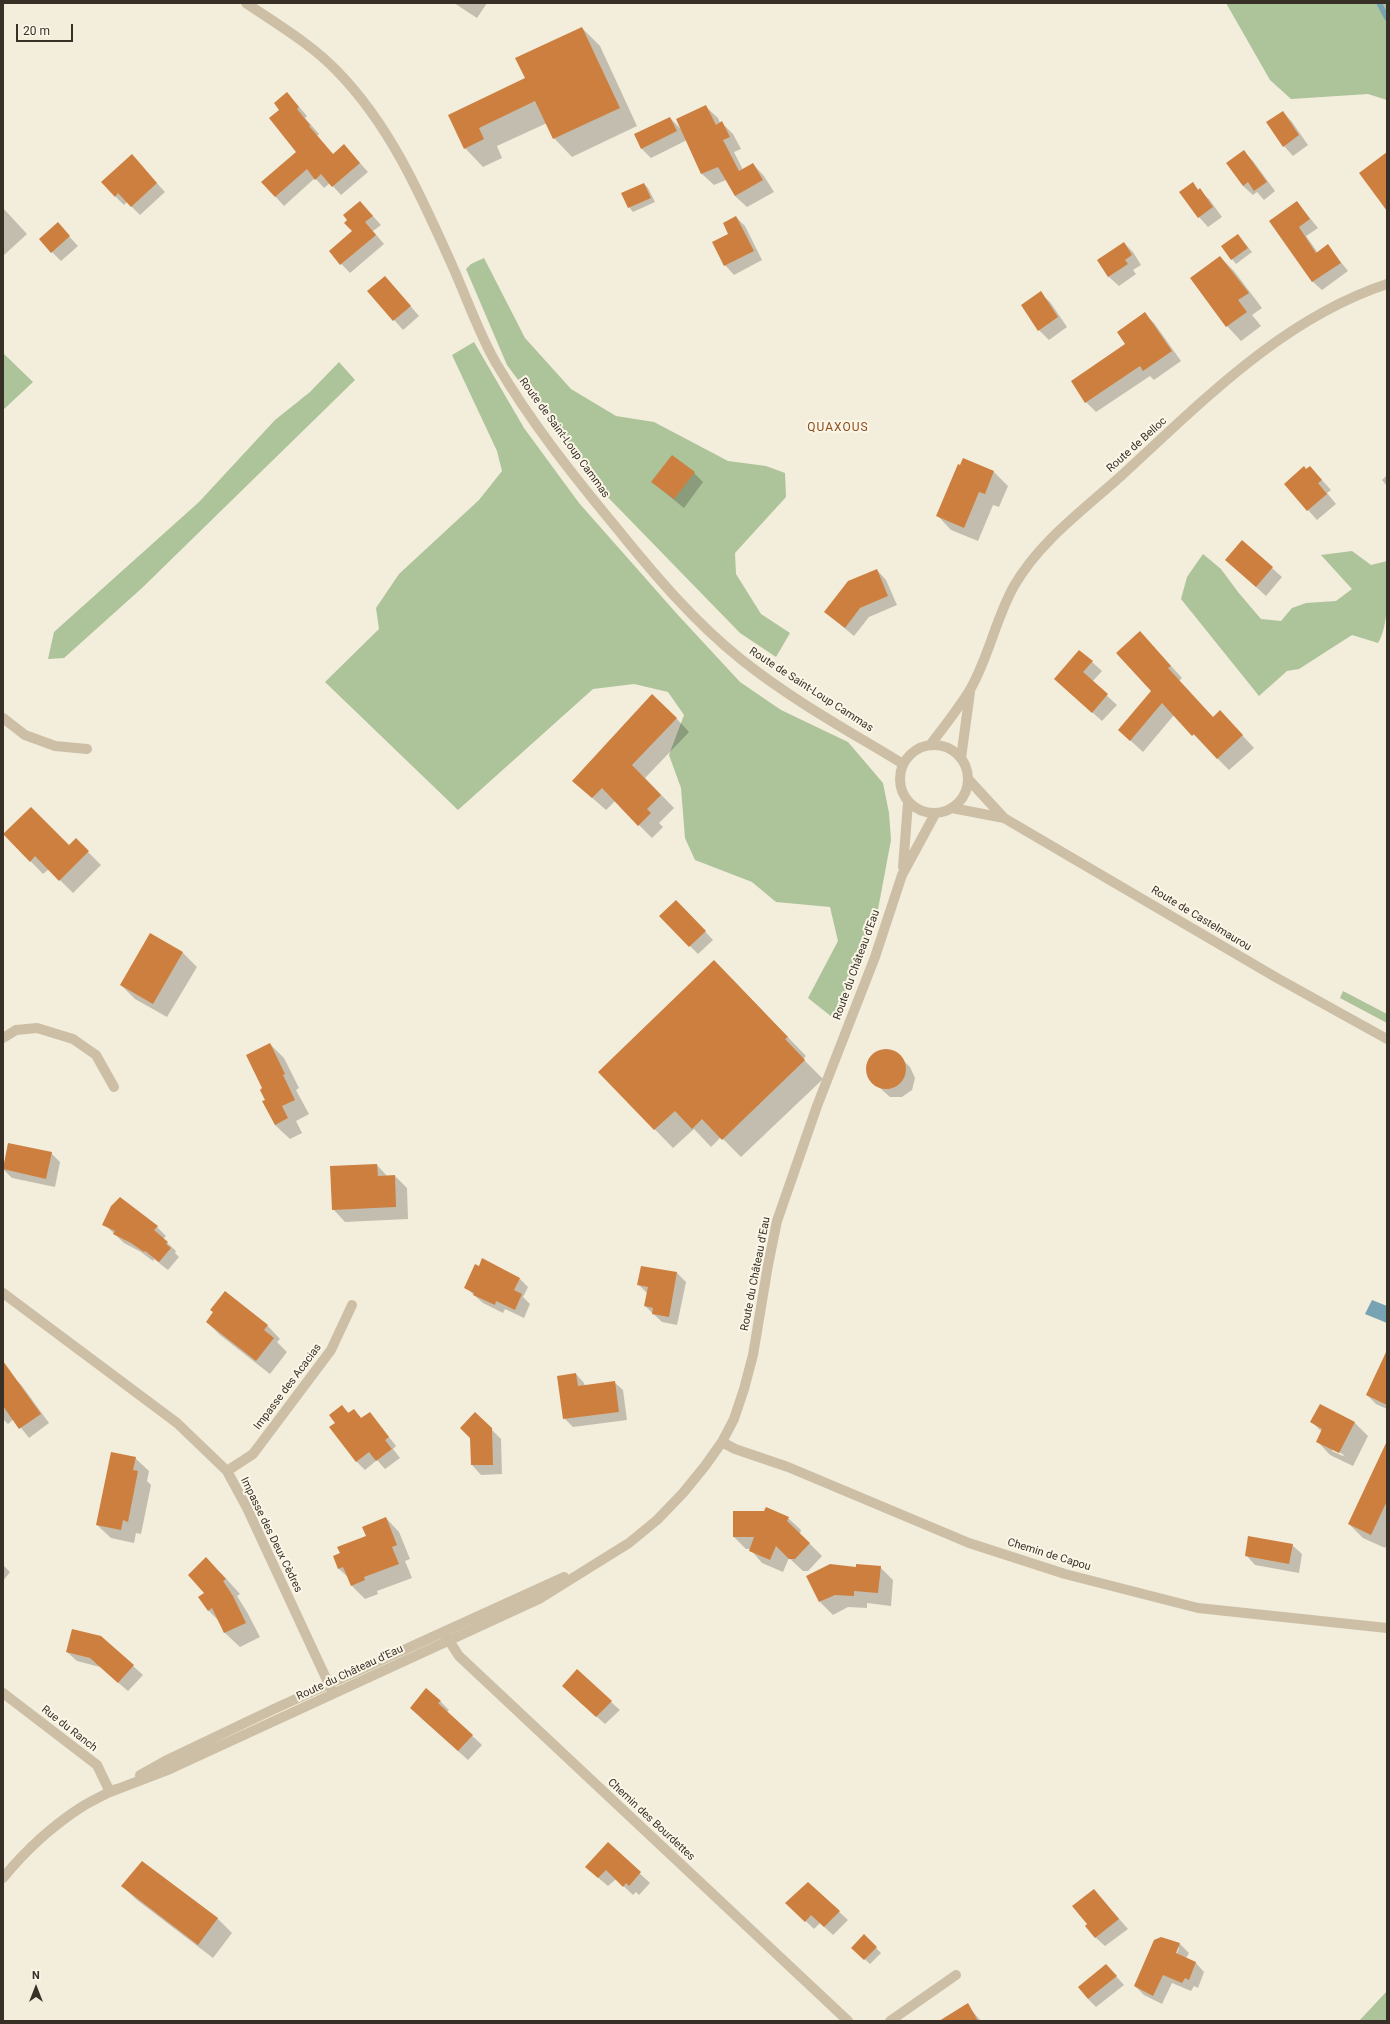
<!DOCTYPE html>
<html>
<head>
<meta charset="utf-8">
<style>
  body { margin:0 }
  #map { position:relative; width:1390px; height:2024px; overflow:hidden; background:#f3eddb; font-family:Roboto,sans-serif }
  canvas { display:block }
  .frame { position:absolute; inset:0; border:4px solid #383027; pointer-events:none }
  .north { position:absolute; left:16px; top:1968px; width:40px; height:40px; -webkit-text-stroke:3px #fbf6e7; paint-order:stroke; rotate:0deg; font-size:11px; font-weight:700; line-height:16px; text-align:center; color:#383027 }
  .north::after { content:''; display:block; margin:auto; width:14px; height:18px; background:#383027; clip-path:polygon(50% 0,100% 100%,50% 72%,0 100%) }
  .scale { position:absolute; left:16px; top:24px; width:57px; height:18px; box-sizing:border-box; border:2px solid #383027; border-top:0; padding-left:5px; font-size:12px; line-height:14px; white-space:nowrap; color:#383027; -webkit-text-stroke:3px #fbf6e7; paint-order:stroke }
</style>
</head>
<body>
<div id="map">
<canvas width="1390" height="2024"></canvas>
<div class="frame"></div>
<div class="north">N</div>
<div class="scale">20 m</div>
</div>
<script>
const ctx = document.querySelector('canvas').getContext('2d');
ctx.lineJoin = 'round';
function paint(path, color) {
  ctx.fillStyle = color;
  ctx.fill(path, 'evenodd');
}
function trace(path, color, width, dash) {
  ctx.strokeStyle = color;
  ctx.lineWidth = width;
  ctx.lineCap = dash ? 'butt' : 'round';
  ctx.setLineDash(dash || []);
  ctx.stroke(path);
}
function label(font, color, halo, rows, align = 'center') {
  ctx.font = font + ' Roboto,sans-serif';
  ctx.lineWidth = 4;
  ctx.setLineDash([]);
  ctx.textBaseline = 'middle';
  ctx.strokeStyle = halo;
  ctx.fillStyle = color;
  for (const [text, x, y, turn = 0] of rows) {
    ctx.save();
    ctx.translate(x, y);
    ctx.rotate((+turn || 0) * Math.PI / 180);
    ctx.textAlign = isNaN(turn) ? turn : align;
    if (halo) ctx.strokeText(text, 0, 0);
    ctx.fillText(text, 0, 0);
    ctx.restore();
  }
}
paint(new Path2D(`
  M1226,3h161v97l-19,-6 -77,5 -21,-19z
  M484,258l41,80 46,51 45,27 38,6 74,39 38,5 19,7 1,24 -51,56 1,21 25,40 29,19 -14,24 -36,-24 -144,-148 -89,-120 -41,-96 5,-5z
  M474,342l50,86 55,75 98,111 63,68 41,28 67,32 35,41 6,30 2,27 -15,80 -39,101 -29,-23 30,-57 -8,-34 -54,-5 -24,-20 -57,-22 -10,-22 -4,-50 -12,-33 15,-40 -16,-23 -34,-8 -41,5 -135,121 -133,-128 54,-53 -3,-21 23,-34 80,-74 23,-29 -5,-20 -45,-96z
  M3,353l30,29 -30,28z
  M339,362l16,18 -213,208 -78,70 -16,1 6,-27 145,-130 76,-82 35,-28z
  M1352,551l19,14 16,-4c0,24 3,63 -9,82l-26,-8 -53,34 -12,2 -28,25 -78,-97 6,-22 16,-23 18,15 17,23 23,27 20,2 11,-13 14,-5 30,-2 16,-12 -31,-34z
  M1343,991l44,23v9l-47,-25z
  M1387,1991v30h-28z`), '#adc39a');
paint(new Path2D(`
  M1372,1300l15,6v17l-22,-9z`), '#78a3b2');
paint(new Path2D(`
  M454,3h33l-10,15z
  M582,28l18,18 37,80 -65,31 -18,-19 -7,-15 -50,23 5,12 -19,9 -18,-19 -15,-33 76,-36z
  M287,93l20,23 -2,2 14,16 -2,2 16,19 11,-10 24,27 -27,23 -11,-12 -6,5 -9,-10 -31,28 -21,-23 35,-31 -17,-42z
  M706,107l12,11 2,5h2l11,11 8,15 -7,3 9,18 10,-6 11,12 10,16 -27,15 -12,-11 -9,-16 -12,5 -12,-11 -15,-34 -36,18 -10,-10 29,-30 12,12z
  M1283,112l9,10 16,23 -15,11 -9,-10z
  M1244,152l9,9 22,30 -11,9 -7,-8 -4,3 -10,-9z
  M132,156l33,36 -25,23 -13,-13 -3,3 -9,-9z
  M644,184l4,4 7,14 -22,10 -4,-5z
  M1192,184l17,15 13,18 -14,10 -9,-10z
  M360,202l21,23 -8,6 11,13 -34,29 -20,-21 23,-21z
  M1297,202l21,26 -12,8 12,17 10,-7 20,25 -26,19 -9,-8 -43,-61z
  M3,208l24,26 -23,21h-1z
  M736,217l9,9 17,34 -28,15 -9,-10 4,-31z
  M66,233l12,13 -17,15 -9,-9z
  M1238,235l14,17 -16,12 -4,-5z
  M1124,243l9,9 8,13 -8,5 3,4 -17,12 -10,-9 -11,-17z
  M1220,257l14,14 28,37 -10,7 9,11 -20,15 -14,-15 -36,-48z
  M394,287l25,29 -16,14 -34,-39z
  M1040,293l10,9 17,25 -18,13 -10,-10 -17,-25z
  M1145,314l9,9 27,38 -27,19 -4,-4 -54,36 -10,-10 41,-57z
  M963,460l31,12 14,14 -9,21 -6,-2 -15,36 -27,-11 -13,-14z
  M1310,467l21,23 -4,3 9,11 -19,16 -9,-10 -1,-40z
  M694,473l9,9 -19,26 -32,-26z
  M1387,475v11l-5,-6z
  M1272,568l10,9 -16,19 -30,-27z
  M877,570l9,10 11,25 -28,12 -15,19 -29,-24z
  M1151,644l31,34 -3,3 34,37 19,6 22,24 -25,22 -55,-55 -31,37 -24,-22 34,-39z
  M1092,662l10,9 -10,11 25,23 -15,16 -37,-33z
  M676,718l13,14 -44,46 29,30 -15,15 4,4 -11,11 -37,-37 -9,9 -33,-29z
  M4,834l65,12 7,-6 25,25 -28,28 -24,-24 -6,5z
  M684,909l29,31 -15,14 -8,-8z
  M151,934l32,19 14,14 -30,50 -32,-18 -14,-14z
  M732,979l74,77 -3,3 20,20 -82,78 -20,-20 -10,10 -17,-18 -21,19 -74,-76z
  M270,1044l14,14 15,30 -3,2 13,24 -13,7 6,12 -12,6 -15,-14 -11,-37z
  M889,1051l11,6 10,10 5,11 -3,12 -10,7h-12l-20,-18 -3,-11 5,-12 5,-4z
  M8,1144l43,9 9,9 -5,25 -43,-9 -9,-9z
  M377,1165l10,11h8l12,12 1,31 -63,3 -12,-13z
  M104,1224l53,3 9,9 -3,3 13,12 -1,2 4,4 -11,13 -14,-11 -1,2 -12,-9 -17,-9z
  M642,1267l35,6 9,9 -9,43 -15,-3 -17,-16 2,-13 -9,-9z
  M519,1278l9,9 -5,10 7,7 -6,14 -19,-9 -2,4 -20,-10 -18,-16z
  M214,1312l53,13 13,14 -3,3 10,10 -17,22 -50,-39 -13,-13z
  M1387,1367v42l-11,-5 -9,-9z
  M576,1374l8,9 1,3 29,-4 9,8 4,30 -54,7 -9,-9z
  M13,1376l9,10 27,37 -20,15 -15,-19 -6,5 -5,-5v-35z
  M342,1406l7,7 5,-3 8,9 8,-6 26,33 -3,3 7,9 -15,11 -8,-9 -12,10 -9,-9 -20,-38z
  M475,1413l26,26 1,35 -21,1 -9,-10 -1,-27z
  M1312,1422l43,1 13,13 -15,30 -23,-11 -13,-14 5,-9zM1332,1448l12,7 -1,1 -11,-5z
  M135,1458l14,13 -2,10 4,4 -10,49 -5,-1 -2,10 -23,-5 -14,-13z
  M1387,1460v84l-2,4 -22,-10 -14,-14z
  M386,1518l13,14 11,27 -5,2 7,17 -35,13 1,3 -13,5 -13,-13 -3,-8 -10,-9 -5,-13 7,-2 26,-18z
  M788,1518l13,12 -1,4 22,22 -14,15h-5l-14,-13 -6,14 -21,-9 -12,-14h-4l-12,-12z
  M1292,1545l10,9 -3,19 -44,-8 -9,-10z
  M3,1565l7,7 -7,9z
  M880,1567l13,13 -2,26 -24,-3v5l-19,-1 -15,8 -13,-13 37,-34z
  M221,1573l19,21 -3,2 10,16 13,25 -20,10 -15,-14 -5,-11 -12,-12z
  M101,1637l42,38 -15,16 -28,-24 -23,-6 -10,-9z
  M571,1694l40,8 9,8 -15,14z
  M440,1701l9,9 -2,2 35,33 -14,15 -48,-43z
  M608,1844l42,39 -11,12 -3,-3 -3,3 -17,-16 -8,7 -12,-10z
  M808,1883l40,37 -15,15 -13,-12 -6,6 -27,-26z
  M122,1886l95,32 15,15 -19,25 -76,-58z
  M1094,1890l34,39 -23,17 -10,-9 -6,-13z
  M864,1936l17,17 -11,11 -13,-12z
  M1161,1938l19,6 9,9 -3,5 10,5 8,9 -6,16 -4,-2 -3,5 -19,-8 -10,21 -18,-9 -9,-9zM1177,1948h2l-4,9z
  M1106,1965l18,20 -28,22 -8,-8z
  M967,2005l14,16h-40z`), '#0003');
trace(new Path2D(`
  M1379,3l8,15`), '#78a3b2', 5.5);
paint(new Path2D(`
  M582,27l38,81 -67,31 -18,-38 -56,27 5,11 -20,10 -16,-34 77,-37 -10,-20z
  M287,92l12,15 -2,2 13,16 -1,1 24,28 11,-10 16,19 -28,24 -11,-13 -6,6 -8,-11 -32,28 -14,-15 35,-30 -27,-34 10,-8 -5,-7z
  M706,105l10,20 6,-4 8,16 -7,3 16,31 14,-8 10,17 -28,16 -17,-29 -17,7 -25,-55z
  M1283,111l16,24 -16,12 -17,-25z
  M670,117l7,14 -36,18 -7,-15z
  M1244,150l23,32 -13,9 -6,-9 -5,4 -17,-23z
  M1387,152v59l-28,-38z
  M132,154l25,29 -26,24 -13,-14 -3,4 -14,-15z
  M1193,182l5,8 2,-2 13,19 -15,11 -19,-26z
  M644,183l7,15 -23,10 -7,-15z
  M360,201l13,15 -8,6 11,13 -36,30 -11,-14 23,-20 -8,-8 3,-3 -4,-5z
  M1297,201l13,18 -11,8 17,26 12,-9 13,19 -29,19 -43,-61z
  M736,216l18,35 -30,15 -12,-24 16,-8 -5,-11z
  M58,222l12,14 -19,17 -12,-14z
  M1238,234l10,14 -17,12 -10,-14z
  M1124,242l8,13 -7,5 3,4 -20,13 -11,-17z
  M1220,256l29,37 -11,7 9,12 -21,15 -36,-49z
  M385,276l26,30 -18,15 -26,-30z
  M1041,291l17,26 -20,14 -17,-26z
  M1145,312l27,39 -29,20 -3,-5 -55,37 -14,-22 54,-37 -8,-12z
  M672,455l23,17 -21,27 -23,-17z
  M963,458l31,13 -9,23 -6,-2 -15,36 -28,-12 22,-52 2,1z
  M1304,466l2,3 4,-3 12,14 -4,3 9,11 -20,17 -23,-27z
  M1242,540l31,27 -17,20 -31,-27z
  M877,569l11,27 -28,12 -15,20 -21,-16 24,-31z
  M1140,631l31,35 -3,2 45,49 7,-7 23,25 -26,24 -23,-25 -2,2 -30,-33 -32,38 -12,-11 33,-39 -35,-38z
  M1079,650l14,11 -10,11 25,22 -16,19 -38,-34z
  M652,694l25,24 -45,47 29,30 -14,14 4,4 -13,13 -36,-38 -10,10 -20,-17z
  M31,807l38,38 7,-7 13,13 -30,30 -24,-25 -5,6 -27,-28z
  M676,900l30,31 -17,16 -30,-31z
  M150,933l33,19 -30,52 -33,-19z
  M714,960l74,77 -3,2 20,21 -83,80 -20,-21 -10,10 -17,-18 -21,19 -56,-58z
  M270,1043l15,31 -2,1 12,25 -13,6 6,12 -13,7 -13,-24 3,-1 -5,-10 2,-2 -16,-33z
  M866 1069a20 20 0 1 1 40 0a20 20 0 1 1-40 0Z
  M8,1143l44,9 -6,27 -43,-10z
  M377,1164l1,12 17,-1 1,32 -64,3 -2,-44z
  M120,1197l38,29 -4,4 14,12 -2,2 5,4 -12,14 -14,-11 -1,1 -13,-9 -18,-9 2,-3 -13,-6 9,-19z
  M482,1258l38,20 -6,12 8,4 -7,16 -19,-9 -1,4 -22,-10 1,-2 -10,-5 11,-24 4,2z
  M641,1266l36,6 -8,45 -17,-3 1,-6 -9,-2 4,-19 -11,-2z
  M225,1291l43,34 -4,5 10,8 -18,23 -50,-39 7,-10 -3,-2z
  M1387,1350v55l-21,-10z
  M3,1361l38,53 -22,15 -16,-23z
  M576,1373l2,13 37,-5 4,31 -56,7 -6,-43z
  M1320,1404l35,18 -16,31 -23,-11 6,-13 -12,-7z
  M342,1405l6,8 6,-4 7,9 9,-6 19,25 -4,3 7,9 -16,12 -7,-9 -13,10 -27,-35 6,-4 -6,-8z
  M475,1412l17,16 1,37h-22l-1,-27 -10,-10z
  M1387,1441v60l-16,34 -23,-11z
  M111,1452l25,5 -3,13 5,1 -10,51 -5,-2 -2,10 -25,-5z
  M766,1507l23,10 -2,4 23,22 -15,16h-6l-13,-13 -6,14 -21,-9 5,-14h-21v-26h31z
  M386,1517l11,28 -5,2 7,17 -35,13 1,3 -14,6 -8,-19 -5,2 -5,-13 7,-3 -3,-6 29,-11 -4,-9z
  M1248,1536l45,8 -4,20 -44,-8z
  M206,1557l20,22 -3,2 10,15 13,27 -22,10 -12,-25 -4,3 -10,-14 6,-4 -16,-18z
  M830,1564l26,3v-3l25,2 -3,27 -24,-2v5l-19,-1 -16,7 -13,-26z
  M72,1629l29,7 33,29 -16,18 -28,-25 -24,-6z
  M577,1669l35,32 -16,16 -34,-31z
  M426,1688l15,13 -3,2 35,32 -15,16 -48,-43z
  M608,1842l33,30 -12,14 -3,-3 -3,4 -17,-17 -8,8 -13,-11z
  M142,1861l76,57 -20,27 -77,-59z
  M808,1882l32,29 -16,16 -13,-12 -6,7 -20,-19z
  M1094,1889l25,30 -24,19 -10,-12 2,-2 -15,-18z
  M864,1934l13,13 -13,13 -13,-12z
  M1161,1937l19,6 -4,10 20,9 -7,18 -4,-2 -3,5 -19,-8 -10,21 -19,-10 20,-46z
  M1106,1964l11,12 -29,23 -10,-12z
  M968,2003l10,18h-39z`), '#cd7f3f');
trace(new Path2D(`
  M246,3c31,21 65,41 91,68 53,54 84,125 115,194 14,31 27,69 44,98 34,58 76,111 119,163 38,47 79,96 127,134 50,40 107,71 161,104
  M3,718l22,17 30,11 32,3
  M900 779a34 34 0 1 1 68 0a34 34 0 1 1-68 0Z
  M930,745c14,-18 29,-37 41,-57 18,-32 25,-70 43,-102 25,-44 69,-76 107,-110 80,-73 160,-157 266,-192
  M961,758l9,-66
  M968,779l36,39
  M952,808l52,10 273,160 110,61
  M903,867l5,-64
  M3,1038l13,-8 21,-2 36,11 23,16 18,32
  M3,1293l174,130 50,48 19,35 86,185
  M722,1442l13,7 53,18 181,76 96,31 133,34 189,20
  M227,1471l26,-17 78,-104 21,-45
  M446,1636l13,20 389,365
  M3,1693l94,72 13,27
  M140,1775l25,-14 109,-52 290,-132
  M110,1792l60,-23 369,-170 90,-56 28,-23 26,-27 22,-27 17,-24 12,-23 10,-30 9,-34 15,-90 9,-44 40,-115 58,-149 27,-82 33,-61
  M3,1878c22,-27 48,-51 77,-70 11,-7 24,-13 36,-19
  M890,2021l66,-46`), '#ccbfa6', 10);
label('11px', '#383027', '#fbf6e7', [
  ["Route de Saint-Loup Cammas",564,438,54],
  ["Route de Belloc",1137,445,-42],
  ["Route de Saint-Loup Cammas",811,690,33],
  ["Route de Castelmaurou",1201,919,31],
  ["Route du Château d'Eau",857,965,-70],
  ["Route du Château d'Eau",756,1274,-79],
  ["Impasse des Acacias",288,1387,-53],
  ["Impasse des Deux Cèdres",271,1535,64],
  ["Chemin de Capou",1049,1555,17],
  ["Route du Château d'Eau",350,1673,-25],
  ["Rue du Ranch",69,1729,38],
  ["Chemin des Bourdettes",651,1820,43]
]);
ctx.letterSpacing = '1px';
label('12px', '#8b4d1b', '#fbf6e7', [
  ["QUAXOUS",838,428]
]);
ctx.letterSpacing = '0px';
</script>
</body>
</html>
